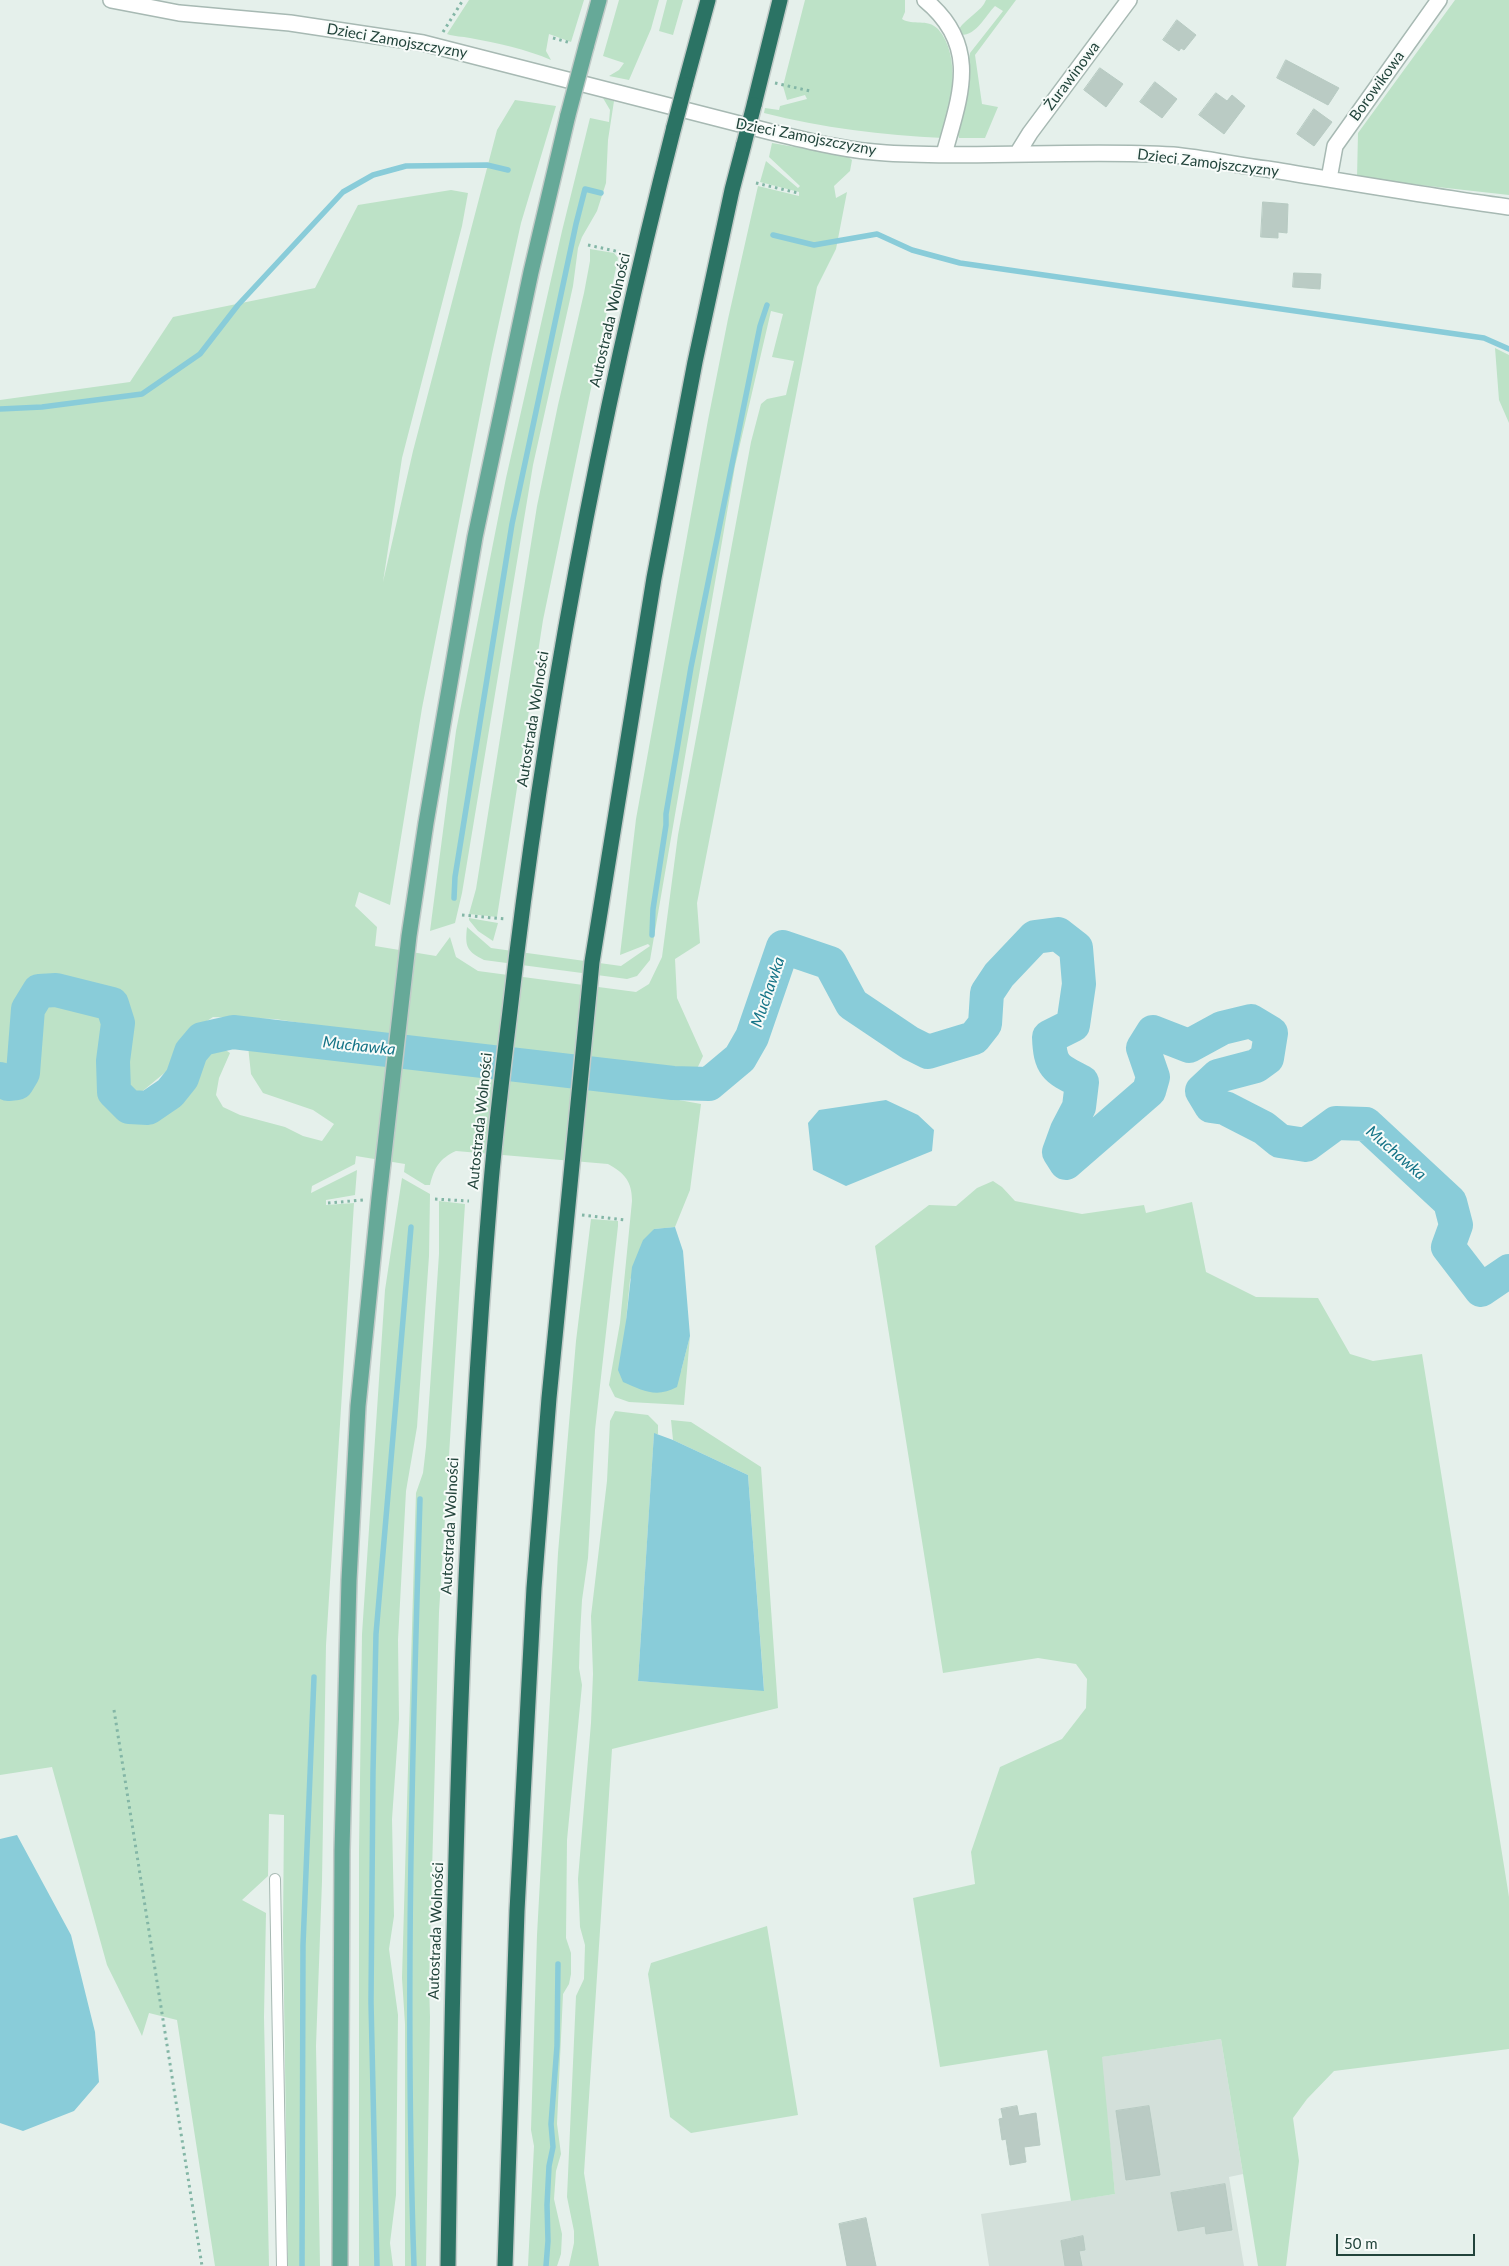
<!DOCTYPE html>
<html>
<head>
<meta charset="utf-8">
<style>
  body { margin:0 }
  #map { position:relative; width:1509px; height:2266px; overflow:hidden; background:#e5f0eb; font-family:Lato,sans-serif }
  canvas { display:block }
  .scale { position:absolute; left:1336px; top:2234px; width:139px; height:22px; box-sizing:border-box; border:2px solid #22443b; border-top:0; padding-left:6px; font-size:15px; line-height:18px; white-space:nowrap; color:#22443b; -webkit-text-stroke:4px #f7fbf9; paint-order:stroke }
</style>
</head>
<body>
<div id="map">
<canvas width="1509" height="2266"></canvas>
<div class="scale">50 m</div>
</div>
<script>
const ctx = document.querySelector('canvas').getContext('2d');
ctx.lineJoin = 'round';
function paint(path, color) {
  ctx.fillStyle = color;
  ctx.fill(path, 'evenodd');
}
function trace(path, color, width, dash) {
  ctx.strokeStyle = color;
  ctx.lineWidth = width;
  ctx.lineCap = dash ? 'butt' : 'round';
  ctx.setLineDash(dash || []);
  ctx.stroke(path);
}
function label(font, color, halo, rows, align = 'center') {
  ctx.font = font + ' Lato,sans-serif';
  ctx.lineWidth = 4;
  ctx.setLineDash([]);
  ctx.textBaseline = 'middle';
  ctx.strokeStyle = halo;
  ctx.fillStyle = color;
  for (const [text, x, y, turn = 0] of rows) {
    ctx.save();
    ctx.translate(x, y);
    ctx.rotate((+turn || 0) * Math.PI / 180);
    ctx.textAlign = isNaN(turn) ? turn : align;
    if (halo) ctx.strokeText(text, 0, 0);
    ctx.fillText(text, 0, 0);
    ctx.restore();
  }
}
paint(new Path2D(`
  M1221,2039l22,135 -14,3 15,89h-255l-8,-52 134,-20 -14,-137z`), '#d3e0da');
paint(new Path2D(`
  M469,0h115l-13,42 -22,-8 -3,17 5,9c-25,-11 -54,-17 -81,-22 -8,-2 -15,-1 -23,-4z
  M619,0h40l-8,29 -22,51 -20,-4 10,-6 5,-7 -21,-7z
  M667,0h16l-10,35 -14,-4z
  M805,0h100v12l-3,7c11,7 25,-1 36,10 24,27 13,79 5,109 -60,-3 -121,-10 -179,-25l1,-5 14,2 1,-4 27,-7 -2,-4 -18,5 -4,-14z
  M986,0h30l-41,55 7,49 16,3 -13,31h-26l-2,-8 13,-77 33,-42 -8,-5c-10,10 -18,29 -34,29l-2,-6c7,-11 23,-18 27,-29z
  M1455,0h54v195l-152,-17 1,-45z
  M603,98l11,3 -6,39 -2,43 -9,28 -15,26 -4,11 -5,38 -40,179 -71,428 -7,30 -25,8 26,-200 50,-253 56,-247 28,-113 19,4 1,-12z
  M515,100l41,6 -35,117 -29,131 -70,354 -32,197 -31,-13 -4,14 22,21 -2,19 61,10 14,-19 6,20 22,14 158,21 13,-8 13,-27 16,-122 73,-393 10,-38 6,-5 19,-4 8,-34 -22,-4 11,-43 -12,-3 -36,155 -85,494 -13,16 -10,3 -143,-19c-18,-9 -19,-14 -17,-33l24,21 130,18 29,-20 -2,-2 -28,11 16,-136 72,-399 20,-101 30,-133 41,10v-4l-39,-10 6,-21 32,27 2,-2 -31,-29 3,-14 75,13 5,4 -2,11 -16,15 2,12 11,-6 -11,57 -19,38 -120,616 3,40 -25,16 2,39 26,58 -7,15 -264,-28 -157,-24 -62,-2 -21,14 -24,39 -35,29 -9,-6 -2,-27 3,-32 -4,-24 -19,-19 -19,-9 -25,-1 -26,9 -13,22 -3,59 -3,3 -13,-7v-667l130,-18 43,-65 142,-29 43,-83 93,-15 17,3 -6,33 -60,232 -19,124 30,-131 84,-321z
  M590,249l24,4 4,5 -75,362 -46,297 -28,-3 7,-25 61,-383 21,-101 26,-112 6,-32z
  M1495,348l14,7v68l-10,-23z
  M469,918l29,5 -5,18 -15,-10 -9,-11z
  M57,998l40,10 14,11 -10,65 15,30 17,8 27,-6 18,-18 26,-44 20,-5 6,4 -11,25 -3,17 7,12 17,8 45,12 18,9 19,5 12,-17 -21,-14 -50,-17 -12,-19 -3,-28 31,2 372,47 50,9 -11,86 -15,37 -21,2 -24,51 -4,41 55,50 9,-35 -6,69 -55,-3 -14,-5 -6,-12 11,-62 12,-122c0,-19 -7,-28 -24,-37l-152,-13c-16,7 -22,17 -26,34h-5l-21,-13 1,-8 -49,-8 -1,8 -43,22 -1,7 46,-23 -2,25 -29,5v5l28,-2 -28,442 -4,236 -6,165 4,220h-32l-5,-335 1,-116 -15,-1 -1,62 -26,24 24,13 -2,104 5,249h-54l-38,-246 -28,-7 -7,23 -35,-71 -55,-198 -52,8v-689l16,3 15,-10 5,-47 8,-29z
  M402,1178l28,16 -1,62 -12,171 -11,64 -8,149 1,79 -7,100 2,97 -5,33 9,66 -2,180 -6,48 3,23h-34v-415l3,-217 23,-344z
  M993,1181l9,6 13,14 67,13 62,-9 2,8 46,-11 14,70 50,25 62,1 32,56 23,7 49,-7 87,543v152l-175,22 -27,28 -14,19 6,43 -13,105h-28l-37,-227 -119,18 13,137 -44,7 -24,-151 -107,17 -27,-169 62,-14 -4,-32 29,-85 62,-28 24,-31 1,-29 -11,-15 -38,-6 -95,15 -68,-427 54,-41 27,1 21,-18z
  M439,1201l26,3 -26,408 -10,372 1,33 -4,249h-21v-242l-3,-46 13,-455 1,-30 7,-20 3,-26 13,-193z
  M591,1219l27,2v5l-23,204 -7,128 -6,42 -2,35 -1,33 3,17 -15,155 -1,98 5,15v21l-2,10 -6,10 -6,130 4,30 -5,17 -2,28 8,35 -1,20 -4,12h-29l6,-120 -3,-16 6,-195 21,-382 18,-212z
  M615,1411l33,4 10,10v9h-4l-16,247 126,9 -16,-215 -75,-35 -2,-20 20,2 70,45 17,241 -166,41 -28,424 15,93h-30l5,-23v-12l-7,-34 9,-201 8,-17 1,-34 -5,-18 -2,-48 13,-156 2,-49 -2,-58 16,-135 3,-60z
  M767,1926l31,189 -107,18 -21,-16 -22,-143 3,-11z`), '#bde2c7');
paint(new Path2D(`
  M886,1100l32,15 16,15 -2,21 -86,35 -33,-16 -5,-47 11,-13z
  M675,1227l8,24 7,85 -13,51c-20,11 -34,4 -54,-5l-5,-12 8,-49 6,-54 11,-27 11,-11z
  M654,1433l19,7 75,35 16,216 -126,-10z
  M17,1835l54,100 24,97 4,50 -25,29 -51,20 -23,-8v-284z`), '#89ccd9');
trace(new Path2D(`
  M773,235l41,10 63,-11 35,16 48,13 524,75 25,11
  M0,409l42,-2 100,-13 58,-40 38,-49 105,-113 30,-17 33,-9 81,-1 21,5
  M454,898l1,-21 57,-353 64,-300 9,-35 16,4
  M652,935l1,-26 13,-84v-11l25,-147 69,-341 7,-21
  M302,2266l1,-321 11,-268
  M377,2266l-6,-264 2,-230 3,-138 35,-407
  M414,2266c-9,-256 -2,-511 6,-767
  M546,2266l2,-25 -1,-36 2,-39 4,-19 -2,-23 6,-78 1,-82`), '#89ccd9', 5.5);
trace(new Path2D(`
  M0,1079l8,5 9,-1 6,-10 5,-64 11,-18 17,-1 56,14 6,19 -5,38 1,31 15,15 19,1 22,-15 12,-15 9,-26 11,-13 31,-7 440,51 36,1 31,-26 12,-21 31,-90 47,16 22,41 58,39 18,9 46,-14 11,-14 2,-31 12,-18 36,-38 23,-3 18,14 3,36 -6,41 -24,12c1,30 7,32 33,45l-3,25 -12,23 -8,22 7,11 83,-72 4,-14 -10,-29 10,-16 36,14 33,-18 29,-7 20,12 -4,25 -11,8 -38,10 -16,15 9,15 14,2 39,20 16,13 26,4 30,-22 30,1 84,78 6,23 -8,22 33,43 28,-19`), '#89ccd9', 34);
const building = new Path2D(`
  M1177,20l19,15 -12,15 -3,-2 -2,3 -16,-11z
  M1286,60l53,28 -11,17 -51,-27z
  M1100,68l23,16 -17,23 -22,-17z
  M1155,82l22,17 -15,19 -22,-16z
  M1216,93l11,8 5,-6 13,11 -21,28 -25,-19z
  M1314,109l18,13 -18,24 -17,-12z
  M1263,202l25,2 -1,29 -9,-1v6l-17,-1z
  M1294,273l27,1 -1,15 -27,-2z
  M1017,2106l2,10 17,-3 4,32 -16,2 2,15 -16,3 -4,-26 -4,1 -3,-21 4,-1 -2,-9z
  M1149,2106l11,69 -34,5 -10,-69z
  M1225,2184l7,46 -26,4 -1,-8 -27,5 -7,-38z
  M866,2218l10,48h-29l-8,-42z
  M1083,2236l2,14 -6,1 3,15h-17l-4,-25z`);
paint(building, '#bacbc4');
trace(building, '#b7cac2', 1);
const service = new Path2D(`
  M275,1879l7,387`);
const minor = new Path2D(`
  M111,0l68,13 111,10 133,20 348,89c38,9 77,19 115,21 96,6 192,-4 287,2 31,3 63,10 94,14 80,13 161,27 242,38
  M925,0c56,46 35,96 19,154
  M1017,154l13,-21 99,-133
  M1329,179l6,-33 104,-146`);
const primary = new Path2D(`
  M586,47l13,-47
  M340,2266l2,-416 7,-270 9,-174 21,-208 30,-262 17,-113 49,-286 56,-265 37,-157`);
const motorway = new Path2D(`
  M685,85l23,-85
  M754,105l26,-105
  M448,2266c5,-361 13,-722 43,-1083 5,-57 12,-115 19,-172 34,-298 90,-594 164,-884
  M505,2266l12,-355 17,-323 15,-190 43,-436 62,-384 41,-216 37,-172 12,-46`);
trace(service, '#a7b9b3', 12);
trace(minor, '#a7b9b3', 18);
trace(primary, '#c1cbc8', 18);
trace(motorway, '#c1cbc8', 18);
trace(new Path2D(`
  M443,32l20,-32
  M553,38l18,5
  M775,83l35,8
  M756,183l42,10
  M588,245l32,7
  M462,915l43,4
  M435,1199l34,2
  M328,1203l35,-3
  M582,1215l43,5
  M114,1710l88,556`), '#83b6a6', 3, [2.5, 4]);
trace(service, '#fff', 10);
trace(minor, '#fff', 15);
trace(primary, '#66a998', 15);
trace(motorway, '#2b7364', 15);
const primaryBridge = new Path2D(`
  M568,115l18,-68`);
const motorwayBridge = new Path2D(`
  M674,127l11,-42
  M744,144l10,-39`);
trace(primaryBridge, '#c1cbc8', 18, []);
trace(motorwayBridge, '#c1cbc8', 18, []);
trace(primaryBridge, '#66a998', 15);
trace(motorwayBridge, '#2b7364', 15);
label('15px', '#22443b', '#f7fbf9', [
  ["Dzieci Zamojszczyzny",397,41,10],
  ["Żurawinowa",1072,76,-53],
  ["Borowikowa",1377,86,-54],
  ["Dzieci Zamojszczyzny",806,137,11],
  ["Dzieci Zamojszczyzny",1208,163,7],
  ["Autostrada Wolności",610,320,-77],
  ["Autostrada Wolności",533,719,-81],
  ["Autostrada Wolności",480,1121,-84],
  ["Autostrada Wolności",450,1526,-87],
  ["Autostrada Wolności",436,1931,-88]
]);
label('italic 16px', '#157487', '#f7fbf9', [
  ["Muchawka",768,992,-71],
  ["Muchawka",359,1046,6],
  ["Muchawka",1396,1153,41]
]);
</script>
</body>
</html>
